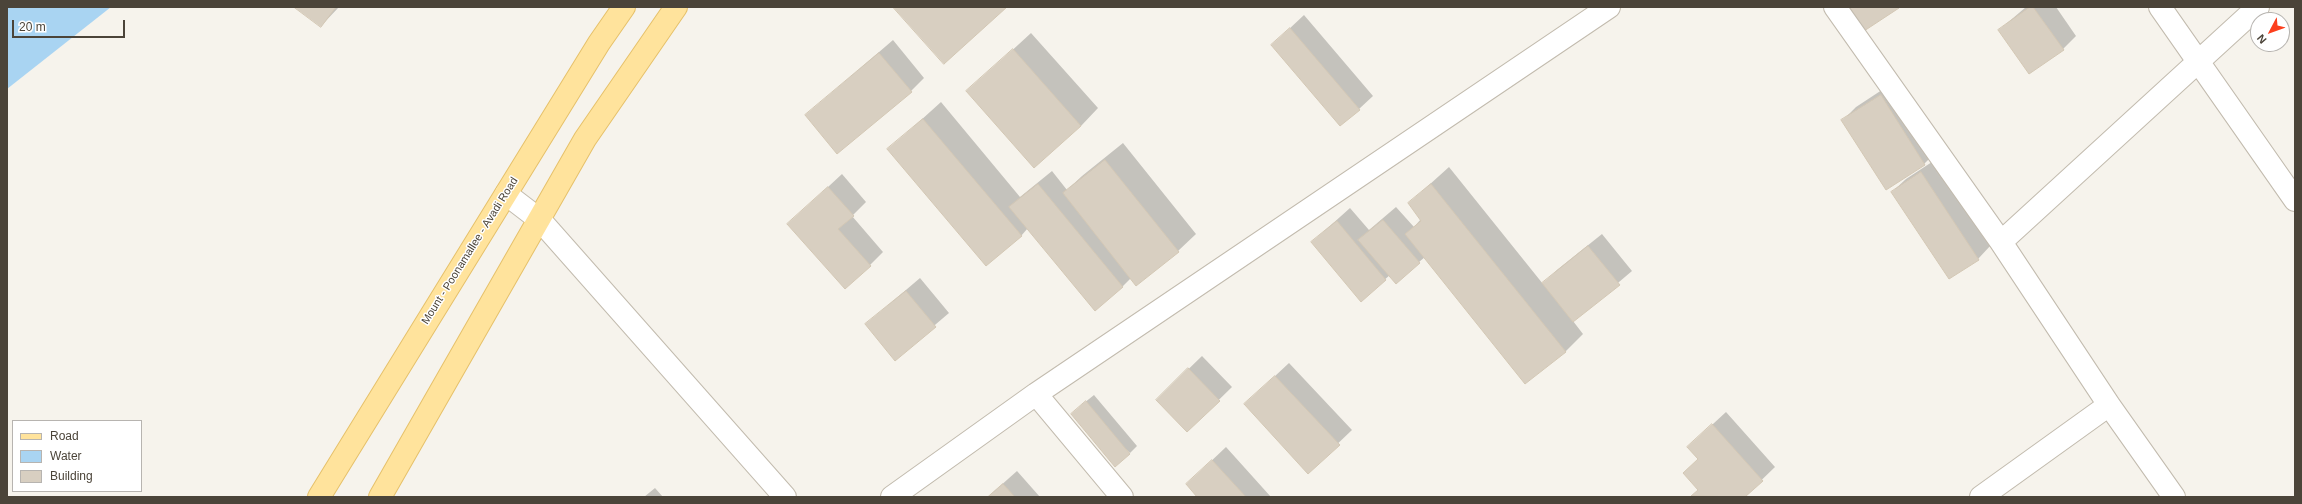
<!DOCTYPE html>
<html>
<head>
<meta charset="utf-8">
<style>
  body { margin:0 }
  #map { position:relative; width:2302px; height:504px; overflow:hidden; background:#f6f3ec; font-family:Helvetica,sans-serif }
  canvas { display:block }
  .frame { position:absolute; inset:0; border:8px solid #4b4439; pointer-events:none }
  .legend { position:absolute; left:12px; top:420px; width:130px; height:72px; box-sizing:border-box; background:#fff; border:1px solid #b7b4b0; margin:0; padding:5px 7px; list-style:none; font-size:12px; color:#4b4439 }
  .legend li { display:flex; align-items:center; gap:8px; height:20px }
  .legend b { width:20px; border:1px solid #b7b4b0 }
  .north { position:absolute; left:2250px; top:12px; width:40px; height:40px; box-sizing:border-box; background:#fff; border:1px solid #b7b4b0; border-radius:50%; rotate:229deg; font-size:11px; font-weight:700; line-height:16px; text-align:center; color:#4b4439 }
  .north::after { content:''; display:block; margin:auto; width:14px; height:18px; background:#fc3f1d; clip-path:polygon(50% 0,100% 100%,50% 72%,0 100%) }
  .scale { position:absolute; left:12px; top:20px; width:113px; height:18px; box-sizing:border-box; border:2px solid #4b4439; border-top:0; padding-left:5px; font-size:12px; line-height:14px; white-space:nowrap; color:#4b4439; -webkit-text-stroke:3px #fff; paint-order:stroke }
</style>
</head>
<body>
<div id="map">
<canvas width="2302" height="504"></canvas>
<div class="frame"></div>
<ul class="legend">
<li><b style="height:5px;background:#ffe39c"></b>Road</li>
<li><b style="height:11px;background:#a9d4f2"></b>Water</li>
<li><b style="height:11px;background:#d8cfc1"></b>Building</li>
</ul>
<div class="north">N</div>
<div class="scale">20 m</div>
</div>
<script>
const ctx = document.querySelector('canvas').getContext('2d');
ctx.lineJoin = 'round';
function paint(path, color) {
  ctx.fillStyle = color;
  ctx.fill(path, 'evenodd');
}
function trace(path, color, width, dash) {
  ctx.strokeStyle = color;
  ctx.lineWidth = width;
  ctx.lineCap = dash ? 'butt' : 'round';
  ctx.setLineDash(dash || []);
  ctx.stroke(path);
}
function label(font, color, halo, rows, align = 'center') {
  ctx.font = font + ' Helvetica,sans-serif';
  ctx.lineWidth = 3;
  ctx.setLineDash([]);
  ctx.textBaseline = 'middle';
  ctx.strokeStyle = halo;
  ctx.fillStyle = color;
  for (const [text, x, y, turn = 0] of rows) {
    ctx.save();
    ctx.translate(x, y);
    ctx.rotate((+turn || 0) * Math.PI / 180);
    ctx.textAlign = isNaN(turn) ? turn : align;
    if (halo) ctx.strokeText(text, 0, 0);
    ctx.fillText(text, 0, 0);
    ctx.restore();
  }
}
paint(new Path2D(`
  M7,7h104l-104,82z`), '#a9d4f2');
paint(new Path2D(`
  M295,7h44l-18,19z
  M2026,7h30l20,29 -13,13 -64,-19z
  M1304,15l69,81 -14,13 -87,-64z
  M1031,33l67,75 -17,18 -113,-35z
  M893,40l31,38 -13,13 -105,24z
  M1894,82l44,68 -14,14 -38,24 -43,-68 13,-13z
  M941,102l79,95 32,-26 15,19 15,-14 41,-33 73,91 -18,17 -47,27 -9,9 -94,-59 -7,8 -132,-87z
  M1935,160l56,85 -13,14 -86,-67 14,-13z
  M1449,167l94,117 14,-14 45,-36 30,37 -59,50 10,13 -17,17 -41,32 -100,-126 -6,5 -29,13 -29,25 -49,-58 38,-34 19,22 27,-23 18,20 7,-8 -12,-16z
  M842,174l24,28 -14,14 31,36 -13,13 -82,-41z
  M920,278l29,35 -54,46 -29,-35z
  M1202,356l30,31 -45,44 -17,-44z
  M1289,363l63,67 -44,42 -63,-68z
  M1094,395l43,51 -7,7 -51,-46z
  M1726,412l49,55 -31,30h-51l6,-7 -1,-31 -10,-12z
  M1226,447l45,50h-72l-12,-13z
  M1017,471l23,26h-52l2,-2z
  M655,488l8,9h-19z`), '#0003');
const building = new Path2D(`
  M294,7h42l-15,20z
  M893,7h114l-63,57z
  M1844,7h55v1l-38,25z
  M2030,7h3l31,43 -35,24 -31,-44z
  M1290,28l70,82 -20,16 -69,-81z
  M1013,49l68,77 -47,42 -68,-77z
  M879,53l33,39 -75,62 -32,-39z
  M1881,95l44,70 -39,25 -45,-70z
  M923,119l99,117 -36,30 -99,-117z
  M1105,160l74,92 -43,34 -73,-93z
  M1921,172l58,88 -30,19 -58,-87z
  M1038,184l85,103 -28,24 -86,-104z
  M1431,184l135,168 -41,32 -120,-150 16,-13 -13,-18z
  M828,187l26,29 -16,13 33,37 -26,23 -58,-65z
  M1383,220l37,43 -24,21 -38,-44z
  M1337,221l49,59 -25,22 -50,-60z
  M1588,246l32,39 -47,37 -31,-39z
  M906,291l30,36 -41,34 -30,-37z
  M1188,368l32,33 -33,31 -31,-32z
  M1275,376l65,69 -32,29 -64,-70z
  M1086,401l44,53 -15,13 -44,-53z
  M1712,424l51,57 -18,16 -54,-1 7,-6 -15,-17 15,-14 -11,-12z
  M1212,460l34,37h-49l-11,-13z
  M1003,484l12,13h-27z`);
paint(building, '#d8cfc1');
trace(building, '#d3c7b4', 1);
const minor = new Path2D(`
  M1835,7l166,235 108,163 65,92
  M2160,7l135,193
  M506,194l34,26 245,277
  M2001,242l257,-235
  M1036,394l86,103
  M892,497l144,-103 573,-387
  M1981,497l128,-92`);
const major = new Path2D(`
  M319,497l280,-454 25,-36
  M380,497l205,-358 91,-132`);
trace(minor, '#c2bbae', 24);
trace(major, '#e6c16a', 24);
trace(minor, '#fff', 22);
trace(major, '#ffe39c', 22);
label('11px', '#4b4439', '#fff', [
  ["Mount - Poonamallee - Avadi Road",470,251,-58]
]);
</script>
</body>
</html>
